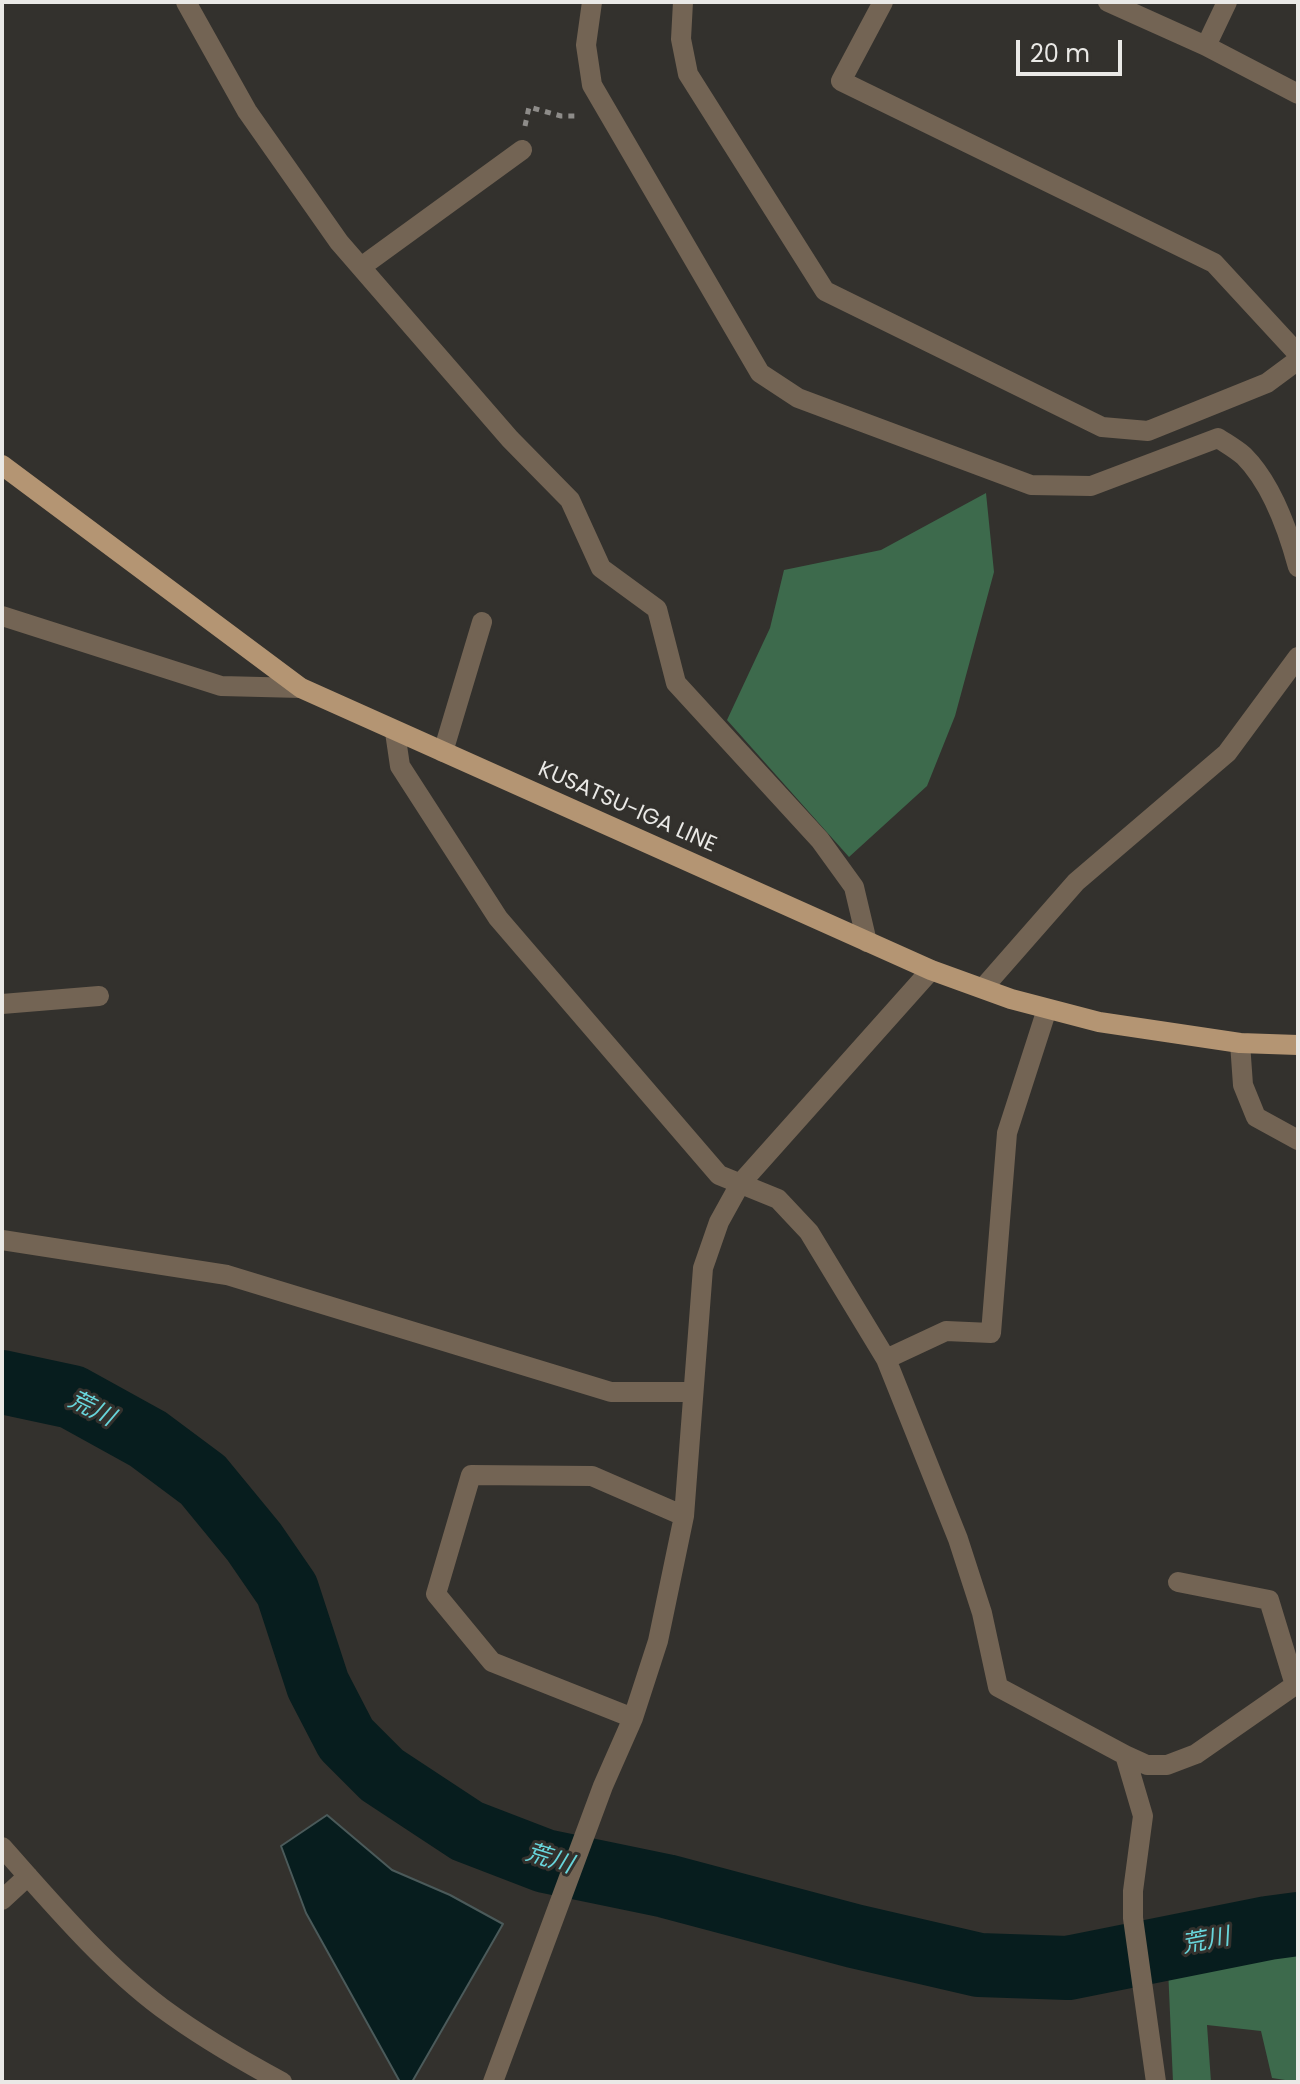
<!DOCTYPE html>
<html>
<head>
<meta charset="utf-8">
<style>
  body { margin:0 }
  #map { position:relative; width:1300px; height:2084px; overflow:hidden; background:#33312d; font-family:Poppins,sans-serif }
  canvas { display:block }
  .frame { position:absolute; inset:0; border:4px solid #eae9e6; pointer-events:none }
  .scale { position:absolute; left:1016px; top:40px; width:106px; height:36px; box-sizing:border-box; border:4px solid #eae9e6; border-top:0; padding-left:10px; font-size:24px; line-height:28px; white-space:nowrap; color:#eae9e6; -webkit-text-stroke:6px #33312d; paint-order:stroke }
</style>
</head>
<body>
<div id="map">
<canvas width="1300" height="2084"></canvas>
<div class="frame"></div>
<div class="scale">20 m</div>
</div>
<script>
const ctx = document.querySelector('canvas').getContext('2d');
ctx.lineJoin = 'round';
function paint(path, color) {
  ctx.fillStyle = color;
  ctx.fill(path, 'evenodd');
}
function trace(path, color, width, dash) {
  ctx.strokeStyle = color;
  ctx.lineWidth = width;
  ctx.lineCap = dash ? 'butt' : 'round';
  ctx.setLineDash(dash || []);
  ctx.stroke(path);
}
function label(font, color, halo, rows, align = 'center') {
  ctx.font = font + ' Poppins,"Noto Sans JP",sans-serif';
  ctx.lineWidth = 6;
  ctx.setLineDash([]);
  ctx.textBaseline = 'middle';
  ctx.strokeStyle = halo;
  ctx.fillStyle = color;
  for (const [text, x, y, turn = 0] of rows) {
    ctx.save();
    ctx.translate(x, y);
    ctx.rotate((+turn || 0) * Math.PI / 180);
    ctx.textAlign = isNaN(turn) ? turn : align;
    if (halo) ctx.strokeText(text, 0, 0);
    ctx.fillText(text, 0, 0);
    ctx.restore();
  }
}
paint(new Path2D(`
  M986,493l8,79 -39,144 -28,70 -78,71 -122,-137 43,-92 14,-58 97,-20z
  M1298,1913v169l-26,-4 -11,-47 -54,-6 4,57h-38l-6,-137z`), '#3d6a4c');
const water = new Path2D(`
  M327,1815l65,55 58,25 53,29 -91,158h-12l-94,-169 -25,-67z`);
paint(water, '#071d1e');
trace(water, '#4b5a5a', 2);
trace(new Path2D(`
  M2,1382l70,15 76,42 55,41 51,62 33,48 31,95 28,54 36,36 85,56 78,30 121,25 188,50 125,29 89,3 200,-40 30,-4`), '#071d1e', 64);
trace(new Path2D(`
  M525,126l4,-19 32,9h18`), '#8e8c89', 5, [6, 6]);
trace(new Path2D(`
  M186,2l61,109 92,131 171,197 60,61 31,68 56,41 19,74 144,157 34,47 13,55
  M592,2l-6,43 6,40 168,288 38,25 233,87 60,1 127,-48c9,6 18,11 26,18 28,28 44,74 54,111
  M683,2l-2,37 7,35 137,217 277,136 46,4 119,-48 31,-23
  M883,2l-42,79 373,182 84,91
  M1108,2l98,44 92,48
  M1206,46l21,-44
  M361,267l161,-117
  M2,616l219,70 80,2
  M395,732l5,34 98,152 221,257 59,24 31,33 77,127 72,180 24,74 16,74 127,68 22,10h20l29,-11 102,-71
  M443,752l39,-130
  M983,988l93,-106 151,-129 71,-96
  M2,1004l97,-8
  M1240,1043l3,42 13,32 42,23
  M2,1240l225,35 384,117h82
  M886,1359l60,-28 45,2 16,-200 40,-124
  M1178,1582l91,18 26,85
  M633,1718l-141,-56 -56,-68 35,-119 121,1 92,40
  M1125,1755l18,61 -10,75v27l23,164
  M2,1847c49,55 101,117 160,161 38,28 79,52 120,74
  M2,1900l26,-24
  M493,2082l110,-296 30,-68 25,-77 26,-125 19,-248 16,-46 21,-38 191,-214`), '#736454', 20);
trace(new Path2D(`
  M2,465l299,223 630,282 80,29 88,23 141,21 58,2`), '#b49573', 20);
label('22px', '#eae9e6', '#33312d', [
  ["KUSATSU-IGA LINE",627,808,24]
]);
label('italic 24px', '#68d5db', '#33312d', [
  ["荒川",91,1410,26],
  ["荒川",549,1860,17],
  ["荒川",1206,1942,-11]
]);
</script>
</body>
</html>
